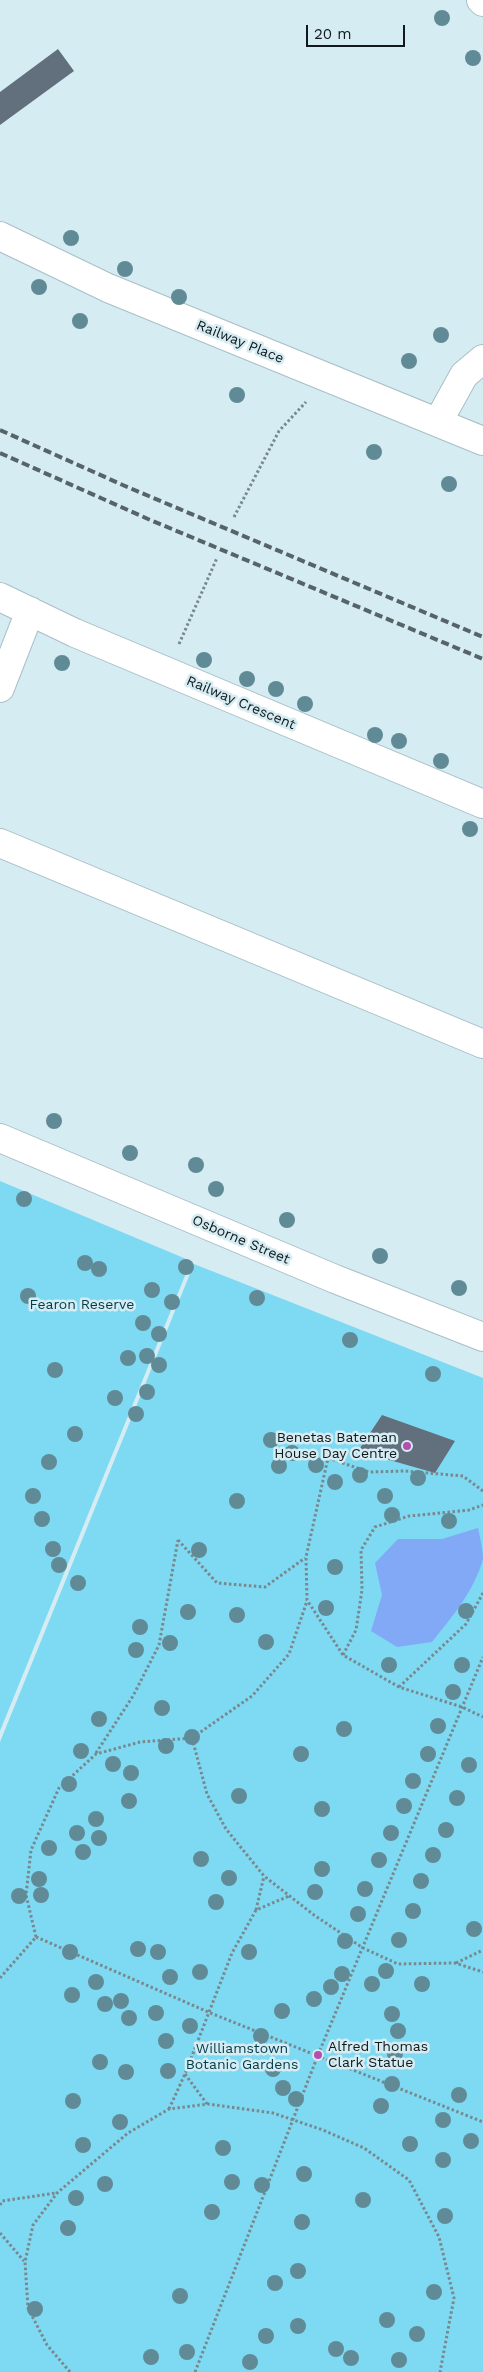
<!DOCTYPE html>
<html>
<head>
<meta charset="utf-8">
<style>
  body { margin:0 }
  #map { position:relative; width:483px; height:2372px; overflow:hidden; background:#d5ecf3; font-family:"Work Sans",sans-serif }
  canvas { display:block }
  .scale { position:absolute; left:306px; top:25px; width:99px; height:22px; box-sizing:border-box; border:2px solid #11191c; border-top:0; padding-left:6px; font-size:15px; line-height:18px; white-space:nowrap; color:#11191c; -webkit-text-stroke:4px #d5ecf3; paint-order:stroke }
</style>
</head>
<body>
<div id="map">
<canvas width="483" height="2372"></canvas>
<div class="scale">20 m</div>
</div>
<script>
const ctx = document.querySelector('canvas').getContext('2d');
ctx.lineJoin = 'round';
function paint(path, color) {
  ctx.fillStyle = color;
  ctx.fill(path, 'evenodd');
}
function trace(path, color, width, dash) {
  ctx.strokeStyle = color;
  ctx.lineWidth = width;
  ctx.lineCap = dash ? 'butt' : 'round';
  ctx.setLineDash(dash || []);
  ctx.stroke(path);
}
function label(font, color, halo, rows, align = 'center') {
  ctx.font = font + ' "Work Sans",sans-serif';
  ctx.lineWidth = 5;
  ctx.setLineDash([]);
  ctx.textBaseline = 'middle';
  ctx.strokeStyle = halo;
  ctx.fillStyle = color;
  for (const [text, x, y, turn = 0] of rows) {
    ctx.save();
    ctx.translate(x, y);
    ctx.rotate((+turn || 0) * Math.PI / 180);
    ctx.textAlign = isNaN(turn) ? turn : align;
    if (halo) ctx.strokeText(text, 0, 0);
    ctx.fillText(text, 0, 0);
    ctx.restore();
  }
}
paint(new Path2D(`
  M0,1181l191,80 -191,470z
  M194,1264l289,114v994h-483v-630z`), '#7ed9f3');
paint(new Path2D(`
  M478,1528c2,10 5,21 5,31 -9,32 -31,58 -51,83l-35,5 -26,-16 11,-36 -7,-32 23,-24h44z`), '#82a9f6');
paint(new Path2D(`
  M58,49l16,22 -74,54v-33z
  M382,1415l73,26 -20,32 -77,-22z`), '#61707c');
const minor = new Path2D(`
  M481,0l2,2
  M0,236l108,52 375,153
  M438,422l26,-47 19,-16
  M0,597l75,36 408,171
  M0,688l30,-77
  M0,843l483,201
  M0,1138l335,141 148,58`);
trace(minor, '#a9bfc6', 30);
trace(new Path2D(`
  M234,517l45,-86 27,-29
  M179,644l38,-86
  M483,1491l-20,-15 -58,-5 -36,1 -41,-14 -22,99 1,43 36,55 56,32 63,20 21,10
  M178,1540l39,43 48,4 40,-29
  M343,1655l13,-25 6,-40 -1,-40 14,-23 34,-11 60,-6 14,-5
  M399,1687l67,-63 17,-31
  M192,1738l15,56 19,35 38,47 50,39 49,33 35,16 57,-1 28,9
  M96,1753l37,-57 26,-51 19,-105
  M256,1910l8,-34
  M36,1937l-10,-42 5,-45 28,-62 37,-34 44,-12 52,-4 60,-42 37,-42 18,-53
  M36,1937l172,75 275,110
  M456,1963l27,-13
  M0,1978l36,-41
  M185,2074l22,30
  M169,2109l16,-35 47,-121 24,-43 33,-14
  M0,2205l2,-4 54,-8
  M0,2233l24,28
  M70,2372l-23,-27 -19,-37 -3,-46 8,-37 24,-32 71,-60 41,-24 39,-5 65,9 50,17 41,18 45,32 30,57 15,61 -14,74
  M195,2372l123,-317 165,-398`), '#78888d', 3, [2.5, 2.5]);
trace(minor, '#fff', 28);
trace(new Path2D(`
  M0,430l125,56 358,151
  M0,453l148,66 335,140`), '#566367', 4, [8, 4]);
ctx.fillStyle = '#608b96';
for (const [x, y] of [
  [442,18],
  [473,58],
  [71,238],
  [125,269],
  [39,287],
  [179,297],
  [80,321],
  [441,335],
  [409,361],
  [237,395],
  [374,452],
  [449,484],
  [204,660],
  [62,663],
  [247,679],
  [276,689],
  [305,704],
  [375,735],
  [399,741],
  [441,761],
  [470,829],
  [54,1121],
  [130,1153],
  [196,1165],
  [216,1189],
  [24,1199],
  [287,1220],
  [380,1256],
  [85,1263],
  [186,1267],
  [99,1269],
  [459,1288],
  [152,1290],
  [28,1296],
  [257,1298],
  [172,1302],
  [143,1323],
  [159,1334],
  [350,1340],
  [147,1356],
  [128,1358],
  [159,1365],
  [55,1370],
  [433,1374],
  [147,1392],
  [115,1398],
  [136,1414],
  [75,1434],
  [271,1440],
  [292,1453],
  [49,1462],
  [316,1465],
  [279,1466],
  [360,1475],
  [418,1478],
  [335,1482],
  [33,1496],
  [385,1496],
  [237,1501],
  [392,1515],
  [42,1519],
  [449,1521],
  [53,1549],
  [199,1550],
  [59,1565],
  [335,1567],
  [78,1583],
  [326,1608],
  [466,1611],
  [188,1612],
  [237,1615],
  [140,1627],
  [266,1642],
  [170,1643],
  [136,1650],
  [389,1665],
  [462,1665],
  [453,1692],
  [162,1708],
  [99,1719],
  [438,1726],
  [344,1729],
  [192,1737],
  [166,1746],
  [81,1751],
  [301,1754],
  [428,1754],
  [113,1764],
  [469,1765],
  [131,1773],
  [413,1781],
  [69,1784],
  [239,1796],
  [457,1798],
  [129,1801],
  [404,1806],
  [322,1809],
  [96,1819],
  [446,1830],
  [77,1833],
  [391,1833],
  [99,1838],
  [49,1848],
  [83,1852],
  [433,1855],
  [201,1859],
  [379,1860],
  [322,1869],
  [229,1878],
  [39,1879],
  [421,1881],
  [365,1889],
  [315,1892],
  [41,1895],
  [19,1896],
  [216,1902],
  [413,1911],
  [358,1914],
  [474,1929],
  [399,1940],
  [345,1941],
  [138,1949],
  [70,1952],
  [158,1952],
  [249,1952],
  [386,1971],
  [200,1972],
  [342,1974],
  [170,1977],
  [96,1982],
  [372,1984],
  [422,1984],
  [331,1987],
  [72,1995],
  [314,1999],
  [121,2001],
  [105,2004],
  [282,2011],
  [156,2013],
  [392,2014],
  [129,2018],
  [190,2026],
  [398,2031],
  [261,2036],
  [166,2041],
  [395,2054],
  [100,2062],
  [273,2069],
  [168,2071],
  [126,2072],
  [392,2084],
  [283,2088],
  [459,2095],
  [296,2099],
  [73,2101],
  [381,2106],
  [443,2120],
  [120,2122],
  [471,2141],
  [410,2144],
  [83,2145],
  [223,2148],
  [443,2160],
  [304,2174],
  [232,2182],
  [105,2184],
  [262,2185],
  [76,2198],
  [363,2200],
  [212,2212],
  [445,2216],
  [302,2222],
  [68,2228],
  [298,2271],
  [275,2283],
  [434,2292],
  [180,2296],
  [35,2309],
  [387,2320],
  [298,2326],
  [417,2334],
  [266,2336],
  [336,2349],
  [187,2352],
  [151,2357],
  [351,2358],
  [399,2360],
  [250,2362]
]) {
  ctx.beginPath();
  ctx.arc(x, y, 8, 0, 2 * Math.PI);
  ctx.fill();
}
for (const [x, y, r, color] of [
  [407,1446,5,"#b74db0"],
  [318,2055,5,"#b74db0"]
]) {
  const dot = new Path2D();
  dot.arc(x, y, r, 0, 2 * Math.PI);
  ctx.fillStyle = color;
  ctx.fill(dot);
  trace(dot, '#d5ecf3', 2);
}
label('14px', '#11191c', '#d5ecf3', [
  ["Railway Place",240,342,22],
  ["Railway Crescent",241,703,23],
  ["Osborne Street",241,1240,23]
]);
label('14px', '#003b49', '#d5ecf3', [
  ["Fearon Reserve",82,1305],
  ["Williamstown",242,2049],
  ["Botanic Gardens",242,2065]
]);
label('14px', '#11191c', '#d5ecf3', [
  ["Benetas Bateman",397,1438],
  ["House Day Centre",397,1454],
  ["Alfred Thomas",328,2047,"left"],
  ["Clark Statue",328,2063,"left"]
], 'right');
</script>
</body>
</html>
